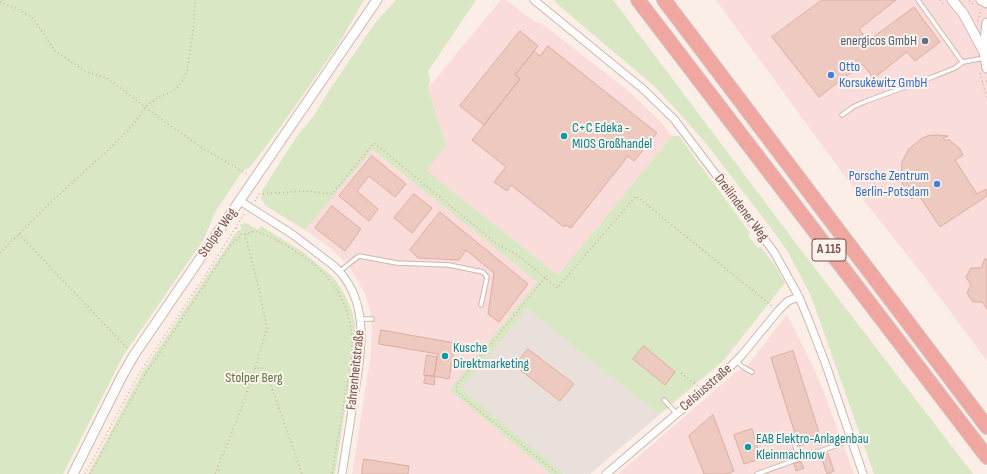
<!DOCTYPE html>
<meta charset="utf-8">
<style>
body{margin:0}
canvas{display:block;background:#fbeee6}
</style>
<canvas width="987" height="474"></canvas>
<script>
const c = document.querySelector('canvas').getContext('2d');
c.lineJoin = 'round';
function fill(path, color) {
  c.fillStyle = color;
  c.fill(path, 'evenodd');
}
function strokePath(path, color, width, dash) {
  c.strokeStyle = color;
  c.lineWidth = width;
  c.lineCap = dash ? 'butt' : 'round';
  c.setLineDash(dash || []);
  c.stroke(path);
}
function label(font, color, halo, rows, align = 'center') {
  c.font = font + ' "Sofia Sans Condensed",sans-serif';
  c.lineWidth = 4;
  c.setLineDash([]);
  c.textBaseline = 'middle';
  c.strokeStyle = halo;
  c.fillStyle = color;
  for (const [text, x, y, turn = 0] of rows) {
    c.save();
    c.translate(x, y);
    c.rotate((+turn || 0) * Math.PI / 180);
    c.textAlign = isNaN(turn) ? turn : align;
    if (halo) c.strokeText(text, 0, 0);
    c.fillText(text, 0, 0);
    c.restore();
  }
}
fill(new Path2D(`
 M501,0H506L535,22L541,23L625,88L659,120L672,136L558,275L426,171L446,145L428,88Z
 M716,0H987V361L923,275L846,178Z
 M371,150L438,202L537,282L449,390L550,474H352L371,353L372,325L370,310L365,294L350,268L332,249L305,230Z
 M787,314L818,377L854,474H618L736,372L745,369Z`), '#faddda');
fill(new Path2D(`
 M527,309L659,415L590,474H564L462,389Z`), '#e9e0dc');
fill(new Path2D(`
 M0,0H364L338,45L279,129L251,166L242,172L214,214L204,239L123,356L63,474H0Z
 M396,0H476L428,71L430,81L428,88L446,145L427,171L558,275L672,136H679L750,233L748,236L758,248L761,247L776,267L785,283L723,361L659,415L527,309L462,389L564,474H550L449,390L537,282L438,202L372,150L305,230L266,206L261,199L262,191L295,139L315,114L330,89L375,23Z
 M554,0H613L804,254L973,474H874L811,296L788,252L765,220L704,141L679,113L655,87L627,63L558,5Z
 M244,223L248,224L258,230L261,226L303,252L334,278L345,295L353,314L355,325L354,352L335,474H88L142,373L235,234L242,229L240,225Z`), '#d9e7c5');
const building = new Path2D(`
 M822,0H896L859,29L868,41L914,7L940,42L915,61L907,52L874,78L862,64L819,97L772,37Z
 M520,31L538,46L515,75L520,79L484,125L460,106Z
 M548,46L657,133L634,161L628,156L571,228L566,225L564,227L511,185L507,191L494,182L506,167L472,140L520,79L515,75L534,51L540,56Z
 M937,135L948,136L943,138L946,141L948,139L960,149L963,155L955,160L977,194L986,189L987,191V196L940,227L918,194L912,199L904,188L901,180L902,162L909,149L921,139L927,136Z
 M372,156L406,184L395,197L369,176L357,191L378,209L369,221L339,196Z
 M414,194L432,208L412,233L394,218Z
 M332,206L361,229L345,251L315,228Z
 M440,212L528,284L499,322L488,314L494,273L466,250L459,260L418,258L410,250Z
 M985,259H987V309L982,302H973L967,293L971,285L966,277L971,268H981Z
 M381,330L455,343L449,379L434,376L438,354L379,344Z
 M644,346L675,372L665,385L633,359Z
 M528,349L574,384L560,401L515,366Z
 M793,351L821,439L799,446L771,358Z
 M427,355L437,357L434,376L424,375Z
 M426,375L435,377L434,385L424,383Z
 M713,415L734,471L727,474H704L689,436Z
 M752,429L761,459L744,464L734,435Z
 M828,454L834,471L827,474L821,456Z
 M364,459L409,466L408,474H362Z
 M801,462L804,468L796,471L794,464Z`);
fill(building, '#eec9bf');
strokePath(building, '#dfaca1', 1);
const service = new Path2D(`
 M918,0L960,59L963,62
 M842,115L853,107L864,102L935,76L955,68L963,62L984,58
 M340,271L359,256L397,263L449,265L483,272L487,277L481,305
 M361,319H372
 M736,361L743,367L752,372
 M664,400L677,414
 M795,446L800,459
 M757,474L851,440`);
const minor = new Path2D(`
 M534,0L643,89L674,119L774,252L799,297L809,321L826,365L863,474
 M240,201L292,234L334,266C372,301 361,353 354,398C350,424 346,449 342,474
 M606,474L720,377L741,356L778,311L788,301L799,297`);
const tertiary = new Path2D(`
 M952,0L963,13L984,52
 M981,0L987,3
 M987,23L984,52L987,68
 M73,474L122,376L134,355L377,0`);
const motorway = new Path2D(`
 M638,0L987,457
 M664,0L987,427`);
strokePath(service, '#ceb7b0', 5.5);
strokePath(minor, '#ceb7b0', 9);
strokePath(tertiary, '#ceb7b0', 11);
strokePath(motorway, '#d5cbc9', 16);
strokePath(new Path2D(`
 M940,0L944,5
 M969,1L973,4
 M0,2L18,9L33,18L54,50L85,71L107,78L165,122L204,149L247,174
 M978,21L981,9
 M980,73L987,98
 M982,82L987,81
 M255,201L259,194L309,191L332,194L374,143L497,244L518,255L557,288L636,196L772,306
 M236,228L240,234L243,235L254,231C268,235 280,242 292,249C329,271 352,301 352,345C352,362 348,379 345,396C341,422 336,448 332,474
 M19,234L128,349
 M245,234L259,289L267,328L255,368
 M0,253L48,205L109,149L134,124L146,106L159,97L173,91L180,85L187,72L194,24L195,0
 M545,278L457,385L456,390L466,400L558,474
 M681,373L698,386
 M218,466L220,474
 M85,474L140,372L203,279L245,213
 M90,474L143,378L230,246L242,235
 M215,474L242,407L255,368H262L267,374L302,474`), '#d3aca2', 1.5, [1, 3]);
strokePath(service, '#fff', 3.5);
strokePath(minor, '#fff', 7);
strokePath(tertiary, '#fff', 9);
strokePath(motorway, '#f0a6a1', 14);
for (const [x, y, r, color] of [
 [925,41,4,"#5c6f8a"],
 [831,75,4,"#3f7fe0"],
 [564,136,4,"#0f9aa8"],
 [937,184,4,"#3f7fe0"],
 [445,356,4,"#0f9aa8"],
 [748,447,4,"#0f9aa8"]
]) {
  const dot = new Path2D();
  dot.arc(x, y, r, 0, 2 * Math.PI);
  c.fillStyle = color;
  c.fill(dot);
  strokePath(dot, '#fef3ec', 1.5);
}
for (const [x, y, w] of [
 [829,250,34]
]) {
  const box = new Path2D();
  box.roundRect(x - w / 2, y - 11, w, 22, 3);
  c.fillStyle = '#fef3ec';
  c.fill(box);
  strokePath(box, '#72524c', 1);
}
label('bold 13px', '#72524c', null, [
 ["A 115",829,250]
]);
label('14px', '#4e5e75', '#fef3ec', [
 ["energicos GmbH",917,41]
], 'right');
label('14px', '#366cbe', '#fef3ec', [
 ["Otto",839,67],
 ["Korsukéwitz GmbH",839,83],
 ["Porsche Zentrum",929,176,"right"],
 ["Berlin-Potsdam",929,192,"right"]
], 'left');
label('14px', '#0d838f', '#fef3ec', [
 ["C+C Edeka -",572,128],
 ["MIOS Großhandel",572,144],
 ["Kusche",453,348],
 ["Direktmarketing",453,364],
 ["EAB Elektro-Anlagenbau",756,439],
 ["Kleinmachnow",756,455]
], 'left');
label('14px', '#72524c', '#fef3ec', [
 ["Dreilindener Weg",741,208,53],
 ["Stolper Weg",218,233,-55],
 ["Fahrenheitstraße",356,370,-84],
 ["Celsiusstraße",706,388,-41]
]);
label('14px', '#5e7745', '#fef3ec', [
 ["Stolper Berg",254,378]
]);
</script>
